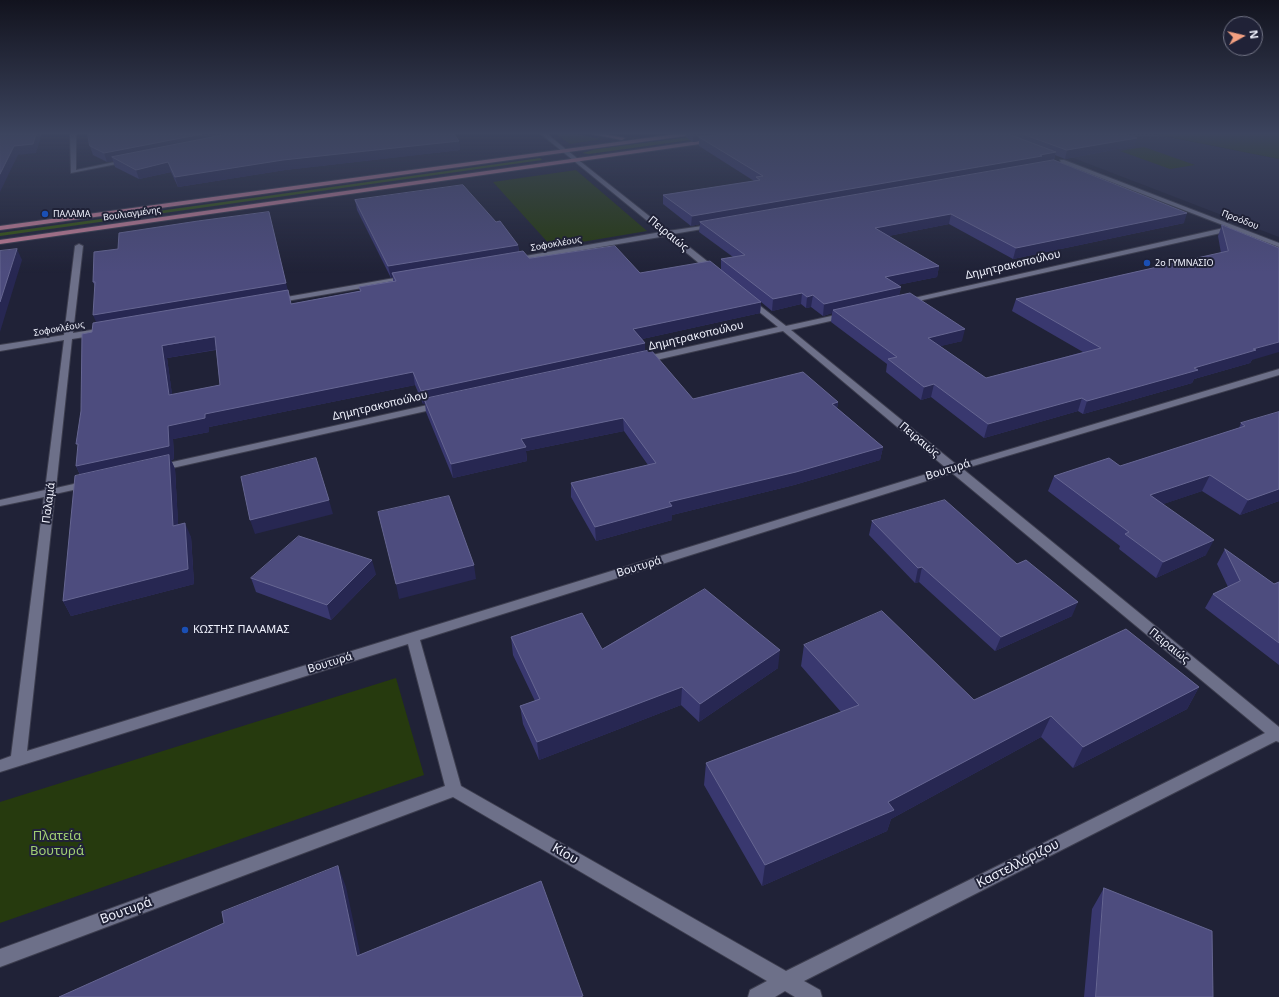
<!DOCTYPE html>
<meta charset="utf-8">
<style>
body{margin:0}
#map{position:relative;width:1279px;height:997px;overflow:hidden;background:#202237;font-family:"Noto Sans",sans-serif}
canvas{display:block}
.north{position:absolute;left:1223px;top:16px;width:40px;height:40px;box-sizing:border-box;background:#202237;border:1px solid #747687;border-radius:50%;rotate:82deg;font-size:11px;font-weight:700;line-height:16px;text-align:center;color:#f1f3fe}
.north::after{content:'';display:block;margin:auto;width:14px;height:18px;background:#f2a081;clip-path:polygon(50% 0,100% 100%,50% 72%,0 100%)}
</style>
<div id="map">
<canvas width="1279" height="997"></canvas>
<div class="north">N</div>
</div>
<script>
const c = document.querySelector('canvas').getContext('2d');
c.lineJoin = 'round';
function fill(path, color) {
  c.fillStyle = color;
  c.fill(path, 'evenodd');
}
function strokePath(path, color, width, dash) {
  c.strokeStyle = color;
  c.lineWidth = width;
  c.lineCap = dash ? 'butt' : 'round';
  c.setLineDash(dash || []);
  c.stroke(path);
}
function label(font, color, halo, rows, align = 'center') {
  c.font = font + ' "Noto Sans",sans-serif';
  c.lineWidth = 4;
  c.setLineDash([]);
  c.textBaseline = 'middle';
  c.strokeStyle = halo;
  c.fillStyle = color;
  for (const [text, x, y, turn = 0] of rows) {
    c.save();
    c.translate(x, y);
    c.rotate((+turn || 0) * Math.PI / 180);
    c.textAlign = isNaN(turn) ? turn : align;
    if (halo) c.strokeText(text, 0, 0);
    c.fillText(text, 0, 0);
    c.restore();
  }
}
fill(new Path2D(`
 M1011,134H1154L1279,159V237Z`), '#272944');
fill(new Path2D(`
 M556,134H576L602,139L570,144Z
 M1154,134H1279V159Z
 M1144,147L1195,165L1170,169L1120,151Z
 M576,170L647,231L552,247L493,182Z
 M396,678L424,775L0,923V802Z`), '#263a0e');
fill(new Path2D(`
 M712,134H735L589,154L582,153L596,149Z
 M540,158L542,160L0,236V233Z`), '#365410');
const minor = new Path2D(`
 M70,134H76V170L129,159L132,161L71,173Z
 M576,158L668,231L716,224L717,225L714,227L673,234L717,269V273H711L666,236L511,262L510,260L514,258L661,232L574,161L573,160Z
 M1060,160H1064L1279,243V247L1234,230L905,304H902L901,302L905,300L1228,227L1067,165L1048,169L1045,167L1061,163Z
 M79,244L83,246L73,333L97,329L101,332L97,335L72,339L56,488L87,481L92,484L91,486L55,494L27,751L946,468L783,331L643,363L639,360L643,357L778,327L747,302L746,300L750,298L786,326L845,313H848V317L791,330L957,465L1279,369V375L963,469L1279,727V742L1276,741L804,981L820,990L822,997H795L785,991L775,997H748L750,990L767,981L453,797L0,967V949L445,786L408,644L0,772V760L11,756L44,497L0,506V500L45,490L64,340L0,351V345L64,335L75,246ZM952,473L1265,733L786,971L461,786L420,640Z
 M406,276L410,278L409,280L275,303L271,301L275,299Z
 M441,402L444,403L446,405L444,407L159,471L154,468L159,465Z`);
const tertiary = new Path2D(`
 M541,134H547L578,159V161H574Z`);
const primary = new Path2D(`
 M592,134H603L625,138L622,140Z
 M676,134H688L685,136L0,230V226Z
 M712,139L714,140V142L0,244V240Z`);
strokePath(minor, '#3d3e4f', 2);
strokePath(tertiary, '#3d3e4f', 2);
strokePath(primary, '#3d3e4f', 2);
fill(minor, '#6d7089');
fill(tertiary, '#6d7089');
fill(primary, '#c27d95');
fill(new Path2D(`
 M87,134H454L459,141L460,150L285,170L178,187L171,172L139,179L115,167L113,161L107,162L93,155L90,146L89,135Z
 M686,134H1124L1137,138L1134,146L1065,159L1055,155L1054,160L1184,223L1013,259L949,224L888,236L939,266L937,277L897,285L901,287L899,295L962,341L940,346L986,378L1083,352L1012,311L1016,299L1221,253L1218,236L1222,225L1279,248L1252,360L1250,363L1194,379L1192,383L1083,414L1078,411L984,438L931,397L921,400L886,372L887,364L831,322L832,313L823,316L811,307L806,308L801,304L772,311L761,302L760,313L642,339L645,343V351L693,399L838,402L837,408L883,447L880,460L794,485L672,515V520L596,541L571,497V483L648,465L624,431L526,451L527,461L453,478L426,412L425,404H423L415,385L209,427V432L173,439L174,459L171,460L175,469L178,524L191,537L194,584L71,616L63,601L80,475L76,466L92,332L96,322L95,286L93,282L291,304L360,291L359,287L393,281V277L391,278L357,210L355,200L496,222L518,245L519,252L529,258L640,273L721,270V259L733,257L699,232L700,224L691,226L663,204V195L754,181L699,146V141L693,142L686,137ZM216,350L220,385L172,395L167,358Z
 M1279,412V501L1240,515L1202,491L1163,504L1206,555L1156,578L1119,549L1120,546L1048,491L1054,476L1120,466L1239,428L1241,423Z
 M872,521L1072,616L995,651L919,582L915,583L869,535Z
 M1225,549L1274,584L1279,582V665L1205,608L1213,594L1228,587L1217,564Z
 M376,574L331,620L256,592L251,578Z
 M511,637L602,649L778,668L699,722L681,705L539,760L523,724L520,706L535,701L513,655Z
 M804,645L974,700L1199,687L1187,709L1073,768L1041,737L891,819L887,831L762,886L704,785L706,763L841,712L801,666Z
 M1104,888L1213,997H1084L1092,909Z`), '#39386f');
fill(new Path2D(`
 M36,134H42L36,153L18,155L0,192V174L14,146Z
 M202,134H248L112,157L113,161L107,162L104,153Z
 M693,134H750L699,137V141L693,142Z
 M1137,138L1134,146L1065,159L1067,150Z
 M459,141L460,150L285,170L178,187L175,177L283,160Z
 M1056,152L1053,161L700,222V224L691,226L692,216Z
 M168,162L171,172L139,179L136,170Z
 M269,212L294,316L98,327L93,315Z
 M1187,213L1184,223L1013,259L1016,248Z
 M951,214L949,224L873,239L875,228Z
 M518,245L519,256L392,273L393,277L391,278L388,266Z
 M17,249L22,260L0,332V302Z
 M939,266L937,277L883,288L885,277Z
 M901,287L898,299L833,310L832,313L823,316L824,304Z
 M802,293L801,304L772,311L773,299Z
 M813,295L811,307L806,308L807,297Z
 M761,302L760,313L633,341V329Z
 M965,329L962,341L925,350L928,338Z
 M215,337L219,349L167,358L174,408L169,395L162,346Z
 M1279,342V352L1252,360L1250,363L1194,379L1192,383L1083,414L1087,401L1253,349Z
 M645,343V355L424,399L425,404H423L421,391Z
 M413,372L415,385L209,427V432L173,439L174,459L171,460L175,469L179,540L83,480L76,466L168,426L205,414Z
 M934,384L931,397L921,400L924,387Z
 M1082,398L1078,411L984,438L988,424Z
 M838,402L836,415L832,404Z
 M623,418L624,431L526,451L527,461L453,478L451,464L521,439Z
 M883,447L880,460L794,485L672,515V520L596,541L595,527L669,502Z
 M1210,475L1202,491L1143,511L1150,495Z
 M1279,489V501L1240,515L1248,500Z
 M329,500L333,514L255,534L250,520Z
 M185,523L191,537L194,584L71,616L63,601Z
 M1214,540L1206,555L1156,578L1163,562Z
 M372,560L376,574L331,620L327,605Z
 M474,565L476,579L399,599L396,584Z
 M922,567L919,582L915,583L918,568Z
 M1078,602L1072,616L995,651L1001,637Z
 M780,650L778,668L699,722L700,704Z
 M682,687L681,705L539,760L537,742Z
 M1199,687L1187,709L1073,768L1083,747Z
 M1051,716L1041,737L891,819L887,831L762,886L765,865L888,802Z
 M338,866L346,887L365,976L357,956Z`), '#272752');
const building = new Path2D(`
 M0,134H36L33,144L14,146L0,174Z
 M88,134H202L104,153L90,146Z
 M228,134H454L459,141L283,160L175,177L168,162L136,170L112,157Z
 M726,134H1008L1056,152L1040,155L1042,156L692,216L663,195L760,180L756,177L763,176L699,137Z
 M1023,134H1124L1137,138L1067,150Z
 M1054,160L1187,213L1016,248L951,214L875,228L939,266L885,277L901,287L824,304L813,295L807,297L802,293L773,299L721,259L745,255L700,222Z
 M463,185L496,222L500,221L518,245L388,266L355,200Z
 M269,212L286,283L93,315L95,282H93L94,252L118,249L119,233L198,221Z
 M1222,225L1279,248V342L1253,349L1256,350L1194,368L1198,370L1087,401L1082,398L988,424L934,384L924,387L888,359L897,357L833,310L910,293L965,329L928,338L986,378L1101,348L1016,299L1228,251Z
 M615,246L640,273L710,261L761,302L633,329L645,343L421,391L413,372L205,414V418L168,426L169,446L76,466L78,444H76L81,411L82,334L92,332L93,323L288,290L291,304L361,291L359,287L396,281L392,273L523,251L529,258ZM215,337L220,385L169,395L162,346Z
 M17,249L0,302V251Z
 M651,350L693,399L803,372L838,402L832,404L883,447L796,472L669,502L672,506L595,527L571,483L656,463L623,418L521,439L526,447L451,464L424,399Z
 M1279,412V489L1248,500L1210,475L1150,495L1214,540L1163,562L1125,534L1129,532L1054,476L1109,458L1120,466L1245,426L1241,423Z
 M169,455L173,526L185,523L188,569L63,601L75,476Z
 M316,458L329,500L250,520L241,477Z
 M449,496L474,565L396,584L378,512Z
 M945,500L1017,564L1026,560L1078,602L1001,637L922,567L918,568L872,521Z
 M299,536L372,560L327,605L251,578Z
 M1225,549L1274,584L1279,582V643L1213,594L1240,581Z
 M705,589L780,650L700,704L682,687L537,742L520,706L540,699L511,637L582,613L602,649Z
 M882,611L974,700L1126,629L1199,687L1083,747L1051,716L888,802L894,810L765,865L706,763L859,705L804,645Z
 M338,866L357,956L541,881L583,996L580,997H59L224,923L222,912Z
 M1104,888L1212,931L1213,997H1096Z`);
fill(building, '#4d4c7e');
strokePath(building, '#666692', 1);
const sky = c.createLinearGradient(0, 0, 0, 273);
sky.addColorStop(0, '#12131e');
sky.addColorStop(0.49, '#3c445e');
sky.addColorStop(1, '#3c445e00');
c.fillStyle = sky;
c.fillRect(0, 0, 1279, 273);
for (const [x, y, r, color] of [
 [45,214,4,"#1a4fb4"],
 [1147,263,4,"#1a4fb4"],
 [185,630,4,"#1a4fb4"]
]) {
  const dot = new Path2D();
  dot.arc(x, y, r, 0, 2 * Math.PI);
  c.fillStyle = color;
  c.fill(dot);
  strokePath(dot, '#202237', 1.5);
}
label('9px', '#f1f3fe', '#202237', [
 ["ΠΑΛΑΜΑ",53,214],
 ["2ο ΓΥΜΝΑΣΙΟ",1155,263]
], 'left');
label('9px', '#f1f3fe', '#202237', [
 ["Βουλιαγμένης",132,214,-8],
 ["Προόδου",1240,220,21],
 ["Σοφοκλέους",556,244,-10],
 ["Σοφοκλέους",59,329,-10]
]);
label('11px', '#f1f3fe', '#202237', [
 ["Πειραιώς",668,234,39],
 ["Δημητρακοπούλου",1013,265,-13],
 ["Δημητρακοπούλου",696,336,-13],
 ["Δημητρακοπούλου",380,406,-13],
 ["Πειραιώς",919,440,40],
 ["Βουτυρά",948,470,-17],
 ["Παλαμά",49,503,-83],
 ["Βουτυρά",639,567,-17],
 ["Πειραιώς",1169,646,39],
 ["Βουτυρά",330,663,-17]
]);
label('11px', '#f1f3fe', '#202237', [
 ["ΚΩΣΤΗΣ ΠΑΛΑΜΑΣ",193,630]
], 'left');
label('13px', '#a1cf74', '#202237', [
 ["Πλατεία",57,836],
 ["Βουτυρά",57,851]
]);
label('13px', '#f1f3fe', '#202237', [
 ["Κίου",565,854,30],
 ["Καστελλόριζου",1018,864,-27],
 ["Βουτυρά",126,911,-20]
]);
</script>
